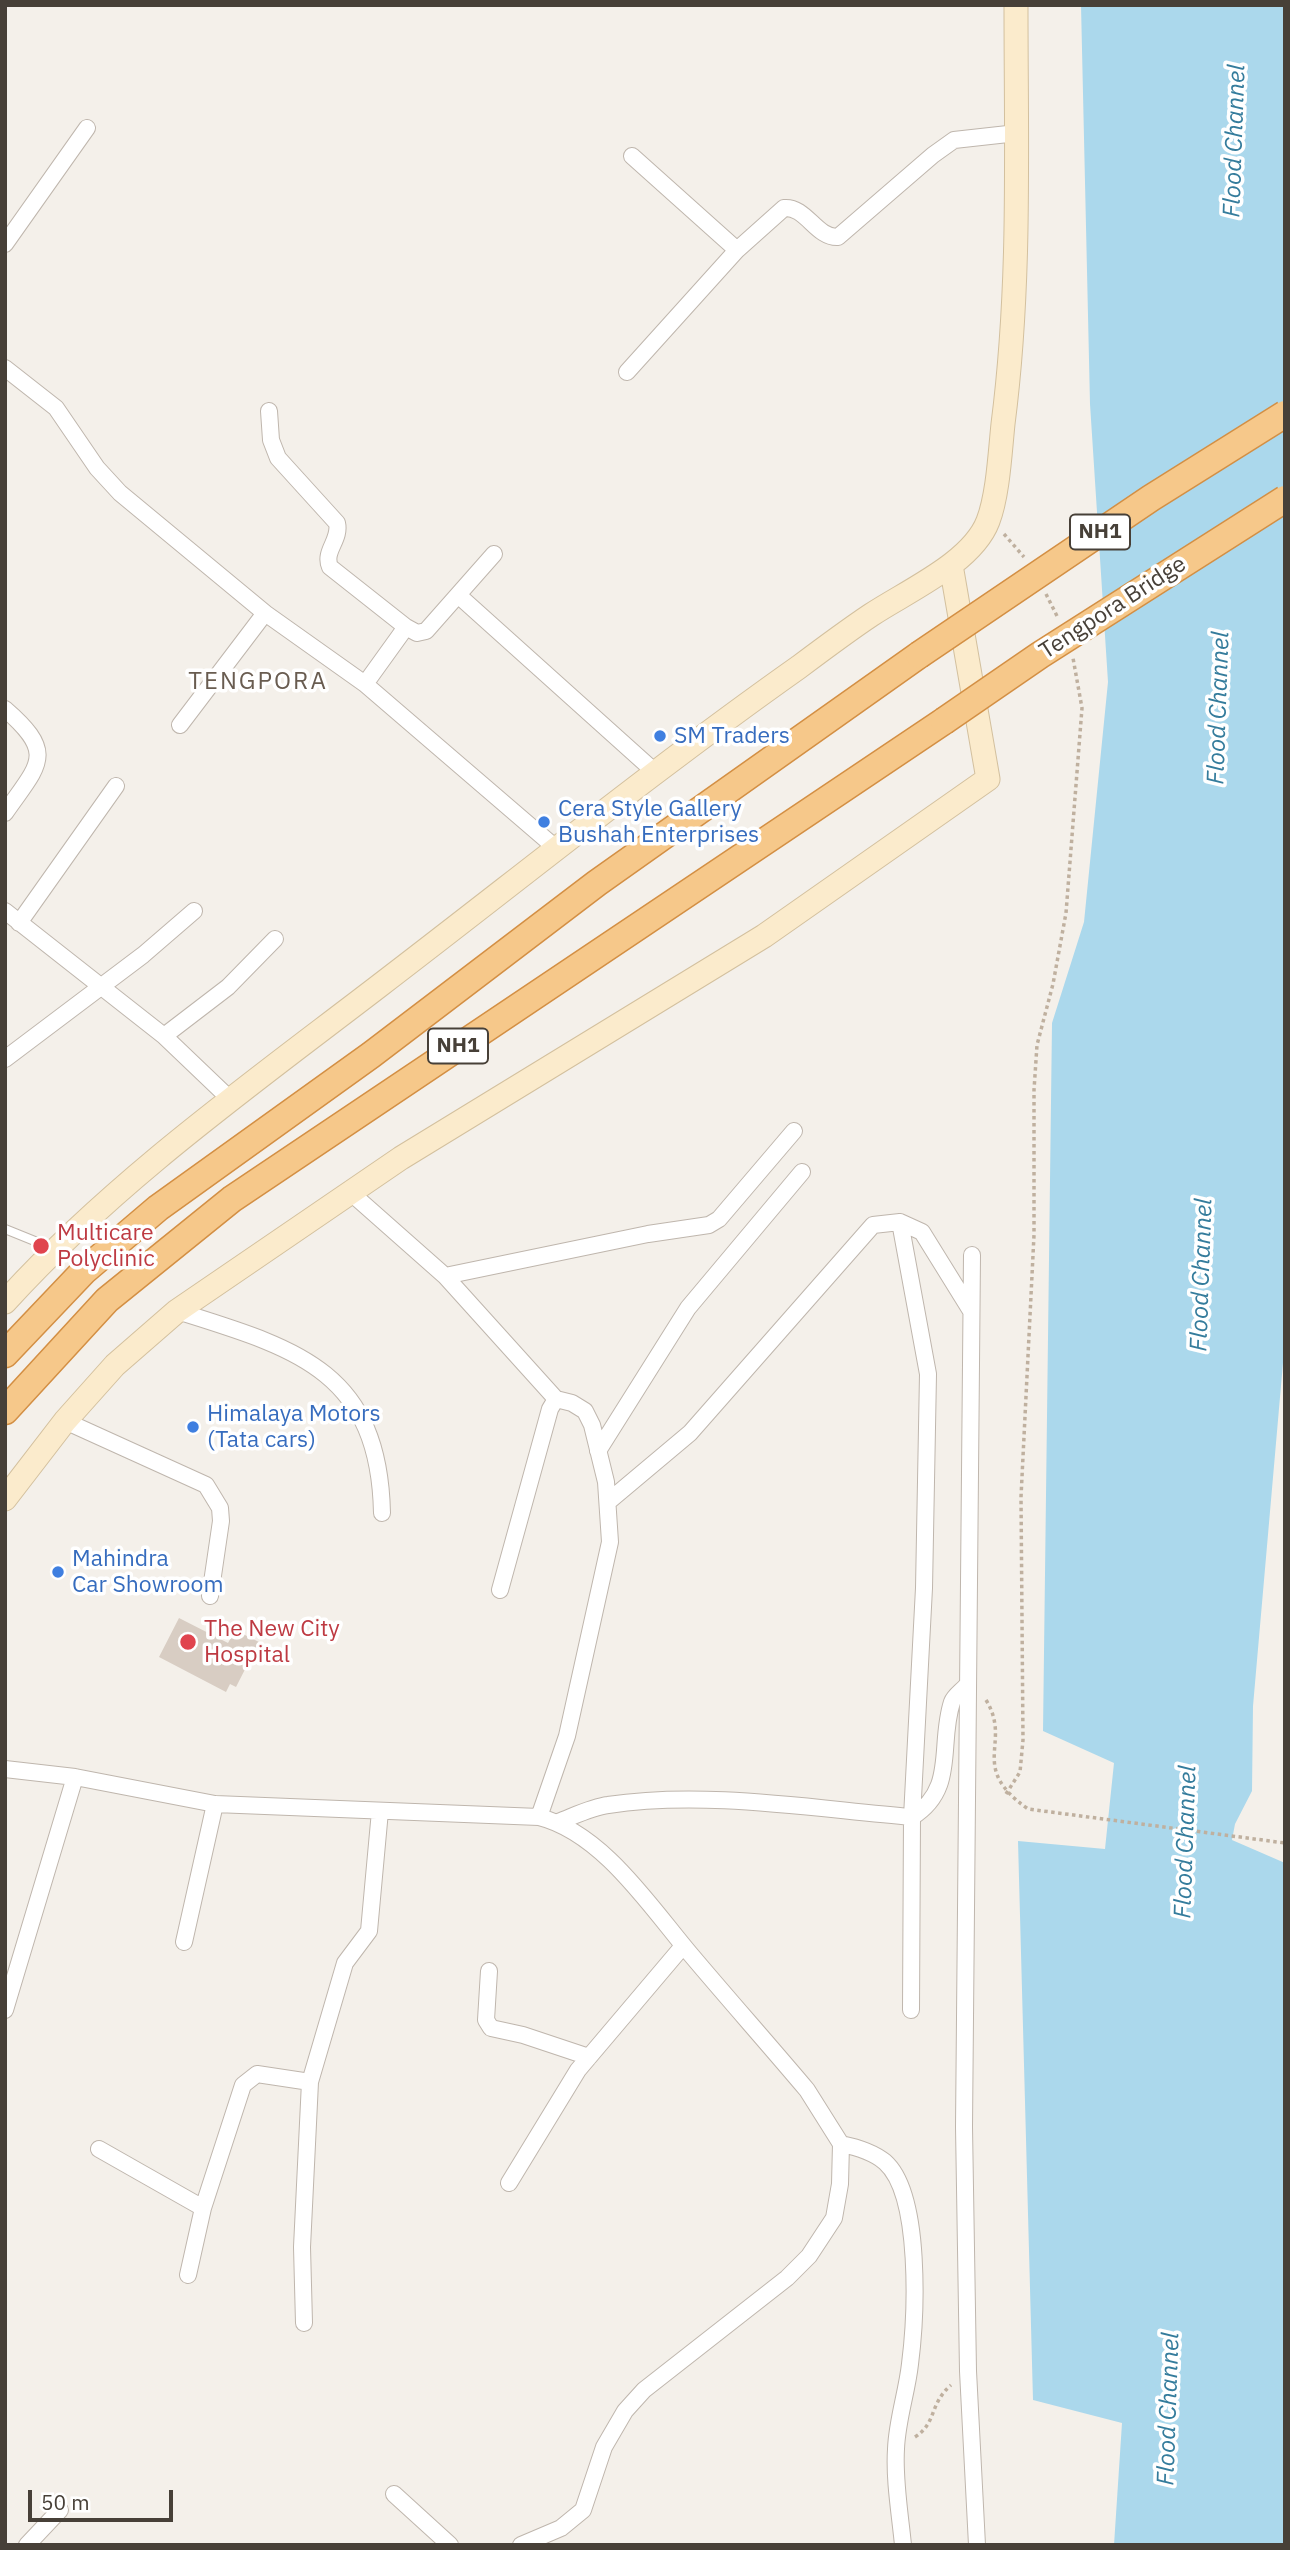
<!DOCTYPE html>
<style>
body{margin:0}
#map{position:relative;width:1290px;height:2550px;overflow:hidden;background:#f4f0ea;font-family:"IBM Plex Sans",sans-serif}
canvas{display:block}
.frame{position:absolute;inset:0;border:7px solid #474038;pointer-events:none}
.scale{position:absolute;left:28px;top:2490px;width:145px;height:32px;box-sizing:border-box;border:4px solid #474038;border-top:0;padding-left:9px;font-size:21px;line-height:24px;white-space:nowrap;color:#474038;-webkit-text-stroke:5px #fff;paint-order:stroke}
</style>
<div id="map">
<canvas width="1290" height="2550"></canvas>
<div class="frame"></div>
<div class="scale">50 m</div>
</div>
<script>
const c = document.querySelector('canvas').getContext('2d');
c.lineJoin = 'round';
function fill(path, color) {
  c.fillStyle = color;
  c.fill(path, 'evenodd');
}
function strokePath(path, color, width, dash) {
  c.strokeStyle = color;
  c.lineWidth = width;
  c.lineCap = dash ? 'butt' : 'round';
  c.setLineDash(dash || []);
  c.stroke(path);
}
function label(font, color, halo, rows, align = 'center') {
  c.font = font + ' "IBM Plex Sans",sans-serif';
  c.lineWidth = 7;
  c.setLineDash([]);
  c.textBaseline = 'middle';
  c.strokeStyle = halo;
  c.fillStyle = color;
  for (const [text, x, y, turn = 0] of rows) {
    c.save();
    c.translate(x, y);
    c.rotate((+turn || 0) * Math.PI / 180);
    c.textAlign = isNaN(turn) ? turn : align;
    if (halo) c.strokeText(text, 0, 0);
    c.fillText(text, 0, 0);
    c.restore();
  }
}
fill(new Path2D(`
 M1081,5H1285V1340L1253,1706L1252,1791L1235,1824L1232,1840L1285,1863V2545H1114L1122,2423L1033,2400L1018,1841L1105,1849L1114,1763L1043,1731L1052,1023L1084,922L1108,682L1090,404Z`), '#abd8ec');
fill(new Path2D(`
 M179,1618L228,1643L235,1630L259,1642L236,1687L230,1684L226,1692L159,1657Z`), '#d8cdc3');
const service = new Path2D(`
 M5,1229L52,1248`);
const minor = new Path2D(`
 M632,156L737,250
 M5,244L87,128
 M5,368L56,408L97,468L120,493L265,613L365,684L557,849
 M627,372L737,250L784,208C806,206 816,238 838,237L933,155L954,140L1017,133
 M269,411L271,440L278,458L337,523C341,540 323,551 330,567L406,627
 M458,595L655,772
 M365,684L406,627L417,633L426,631L494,554
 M5,709C57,754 39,764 5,813
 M180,725L265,613
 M5,911L164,1036L231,1100
 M19,923L116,786
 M164,1036L228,987L275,939
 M5,1059L143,955L194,911
 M350,1192L445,1276L556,1399
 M900,1222L928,1374L924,1588L912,1817L911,2010
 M972,1255L964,2127L968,2371L977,2545
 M445,1276L648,1234L709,1225L719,1219L794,1131
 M177,1311C295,1348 379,1370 382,1513
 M65,1421L206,1485L220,1508L221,1521L210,1596
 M598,1451L688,1308L802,1172
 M609,1501L690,1433L873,1225L900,1222L922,1232L971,1311
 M500,1590L550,1409L556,1399L572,1403L585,1411L592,1425L606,1482L610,1542L567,1736L539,1817
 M5,1769L75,1777L215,1804L539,1817C603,1833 651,1908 692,1956C730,2001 769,2045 807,2090L841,2144L840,2184L834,2218L809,2256L787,2278L644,2390L625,2411L604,2447L583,2510L561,2528L521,2545
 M558,1822C574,1816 592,1807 608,1805C705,1790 815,1809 912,1817C957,1789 938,1745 952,1702C954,1696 962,1691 966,1686
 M184,1942L215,1804
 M489,1971L486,2020L491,2028L523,2035L589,2057
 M5,2010L75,1777
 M841,2144C856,2147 873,2152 885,2162C922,2195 916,2317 910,2364C907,2392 897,2420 896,2449C894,2480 900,2514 903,2545
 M99,2149L203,2208
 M509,2183L578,2070L683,1946
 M188,2275L203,2208L243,2085L257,2074L310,2082
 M304,2323L302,2247L310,2082L345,1963L369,1931L380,1811
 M394,2494L450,2545
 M27,2545L60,2510`);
const secondary = new Path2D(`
 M5,1302C115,1181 250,1085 379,986C519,879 656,768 799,667C823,649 847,631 871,615C907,591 972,563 988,521C998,495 1000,453 1003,424C1021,285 1016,146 1016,5
 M5,1499L65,1421L115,1365L177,1311L401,1158L764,936L988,779L951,565`);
const trunk = new Path2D(`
 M5,1354L84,1271L158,1208L371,1055L597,883L919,655
 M5,1411L107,1300L232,1199L944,721`);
strokePath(service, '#bfb6ad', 10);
strokePath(minor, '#bfb6ad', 18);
strokePath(secondary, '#d3c09e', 25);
strokePath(trunk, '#d38f44', 29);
strokePath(new Path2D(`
 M1004,534L1024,557
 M1046,594L1058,618
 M986,1700C1013,1744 967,1766 1028,1809L1285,1843
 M1006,1794L1020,1772L1023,1740L1021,1497L1034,1235V1090L1037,1045L1053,984L1066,913L1082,708L1073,658
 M915,2437C937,2423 929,2404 951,2385`), '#bfb09f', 3.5, [3.5, 3.5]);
strokePath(service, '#fff', 8);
strokePath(minor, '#fff', 16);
strokePath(secondary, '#fbebcc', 23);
strokePath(trunk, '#f6c88a', 26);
const trunkBridge = new Path2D(`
 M919,655L1151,498L1285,414
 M944,721L1040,655L1285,499`);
strokePath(trunkBridge, '#d38f44', 29, []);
strokePath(trunkBridge, '#f6c88a', 26);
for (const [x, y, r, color] of [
 [660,736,7,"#3f7fe0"],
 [544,822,7,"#3f7fe0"],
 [41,1246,9,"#e0444e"],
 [193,1427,7,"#3f7fe0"],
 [58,1572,7,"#3f7fe0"],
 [188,1642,9,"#e0444e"]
]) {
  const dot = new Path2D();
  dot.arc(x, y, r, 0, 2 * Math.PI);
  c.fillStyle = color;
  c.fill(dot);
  strokePath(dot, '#fff', 2.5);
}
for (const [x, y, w] of [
 [1100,532,60],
 [458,1046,60]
]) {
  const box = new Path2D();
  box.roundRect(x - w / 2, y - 17.5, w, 35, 5);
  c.fillStyle = '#fff';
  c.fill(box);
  strokePath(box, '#474038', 2);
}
label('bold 21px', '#474038', null, [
 ["NH1",1100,532],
 ["NH1",458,1046]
]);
label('23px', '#474038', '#fff', [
 ["Tengpora Bridge",1113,608,-33]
]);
label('23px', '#366cbe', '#fff', [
 ["SM Traders",674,736],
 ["Cera Style Gallery",558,809],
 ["Bushah Enterprises",558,835],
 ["Himalaya Motors",207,1414],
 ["(Tata cars)",207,1440],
 ["Mahindra",72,1559],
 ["Car Showroom",72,1585]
], 'left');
label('23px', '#be3a42', '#fff', [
 ["Multicare",57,1233],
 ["Polyclinic",57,1259],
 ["The New City",204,1629],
 ["Hospital",204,1655]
], 'left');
label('italic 24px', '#347c9c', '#fff', [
 ["Flood Channel",1235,141,-88],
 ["Flood Channel",1219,708,-88],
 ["Flood Channel",1202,1275,-88],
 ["Flood Channel",1186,1842,-88],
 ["Flood Channel",1169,2409,-88]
]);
c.letterSpacing = '2px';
label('24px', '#695c50', '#fff', [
 ["TENGPORA",258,682]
]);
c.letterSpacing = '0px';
</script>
